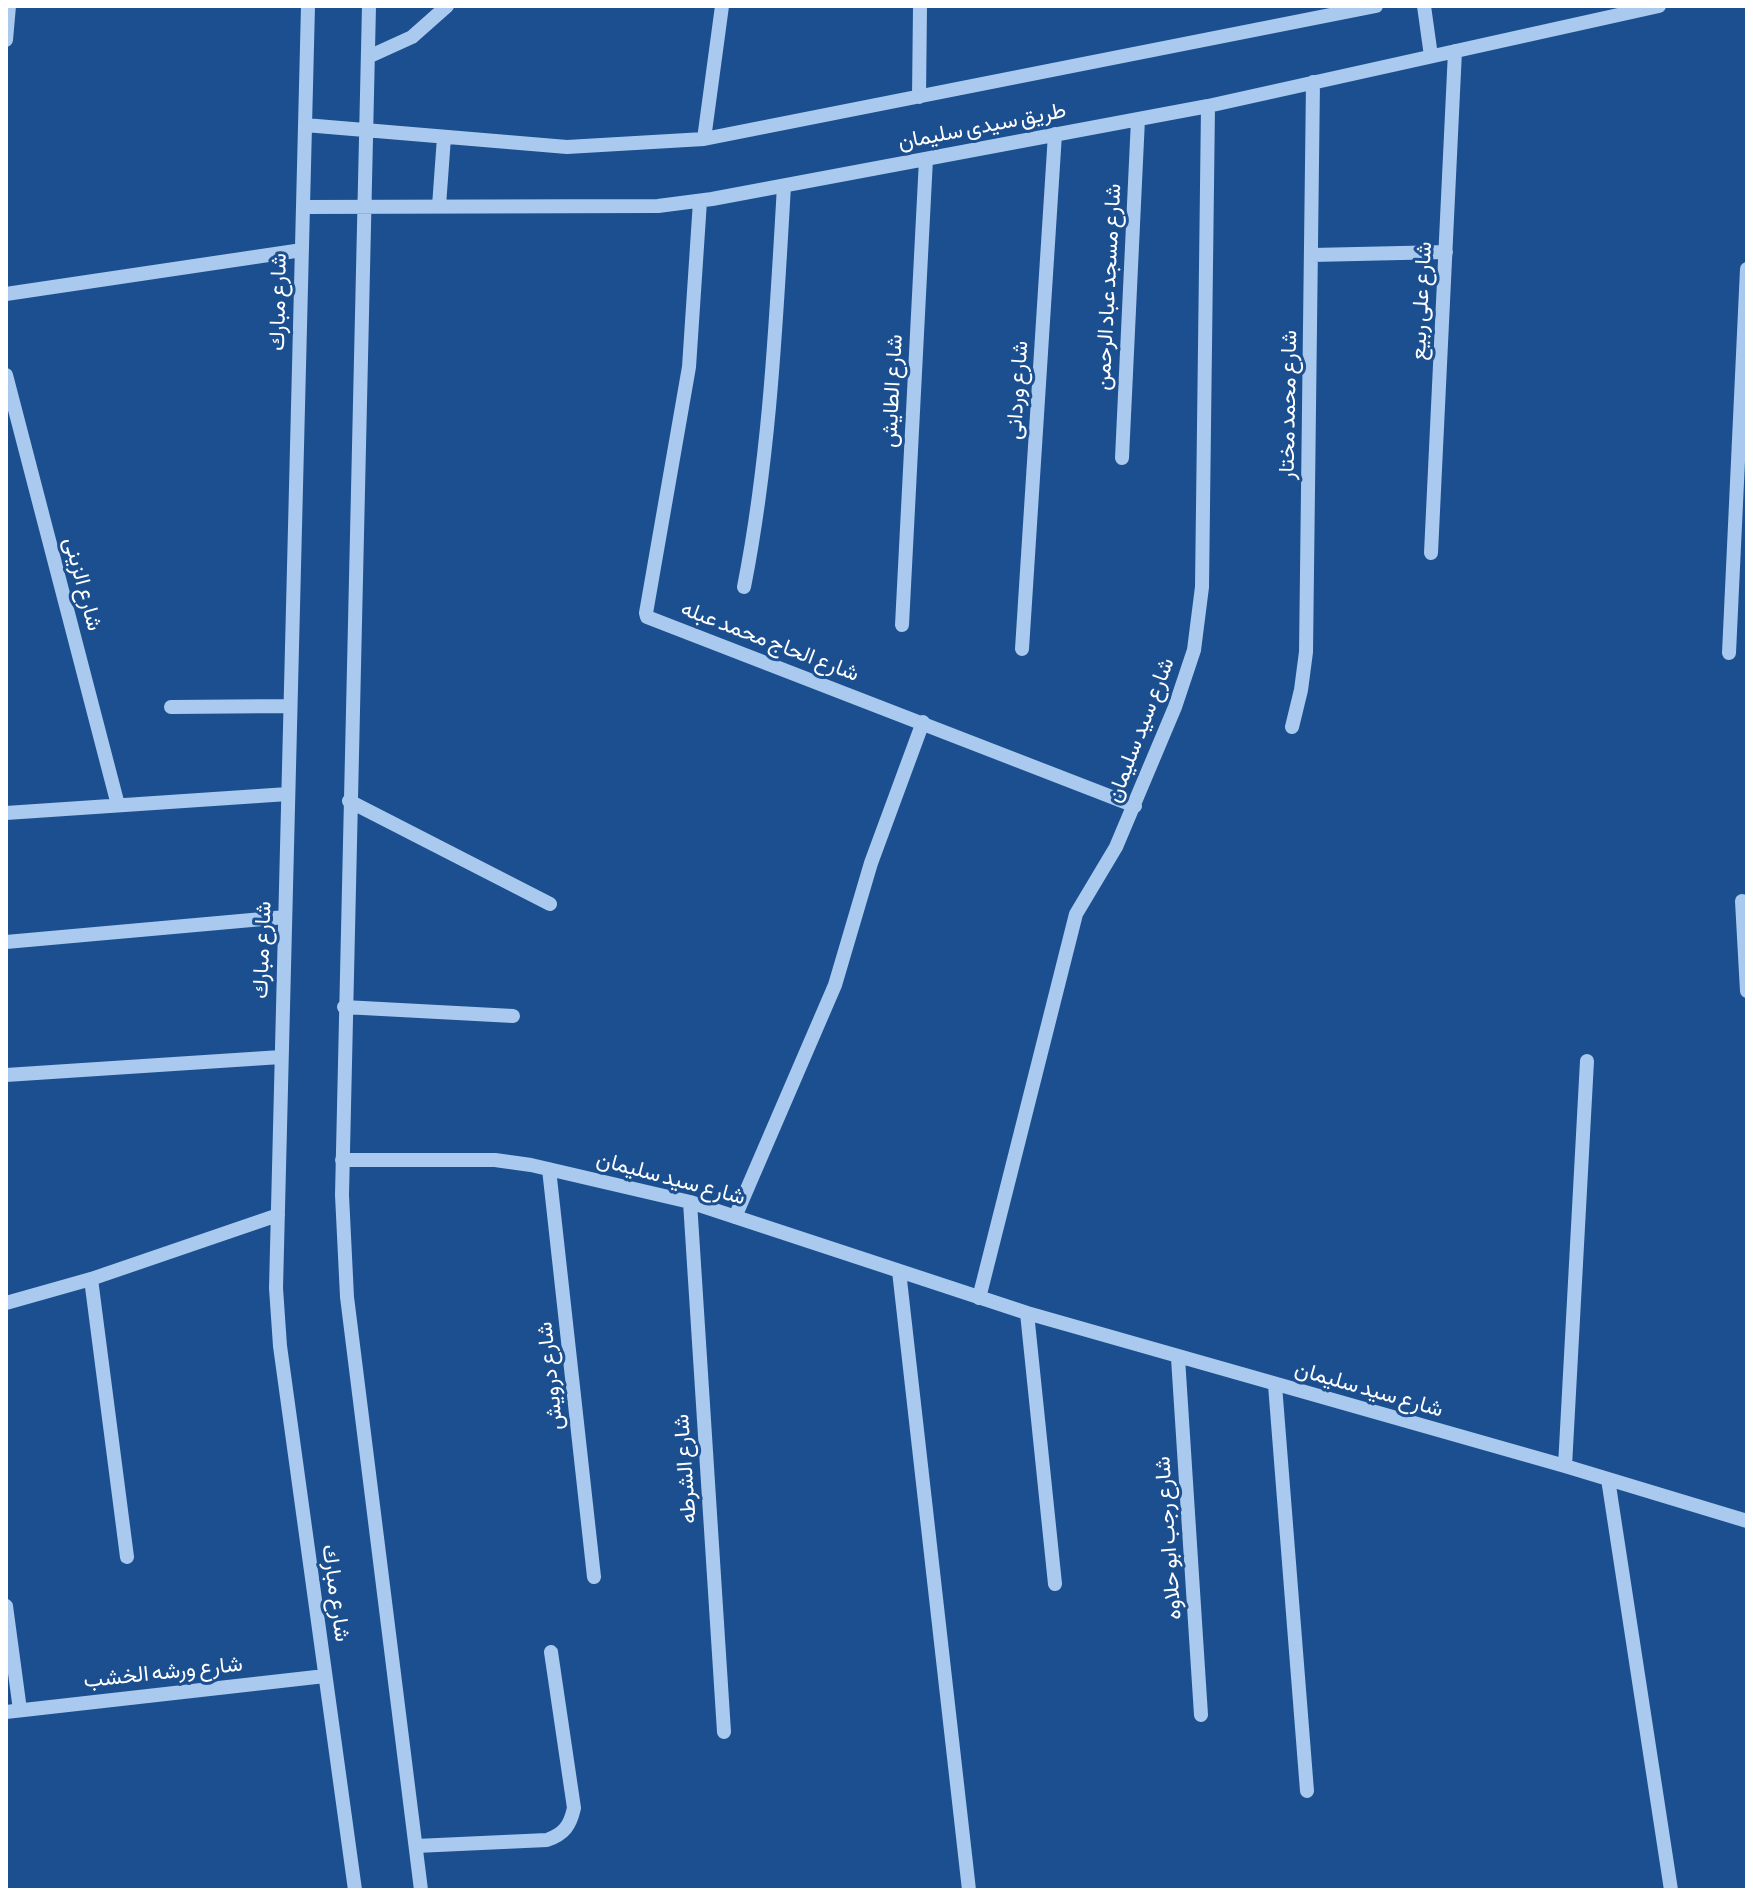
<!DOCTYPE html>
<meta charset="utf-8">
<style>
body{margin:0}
#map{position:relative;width:1753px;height:1896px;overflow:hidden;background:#1b4f8f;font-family:"Asap Condensed",sans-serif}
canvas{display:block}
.frame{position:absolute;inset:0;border:8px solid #fff;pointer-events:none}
</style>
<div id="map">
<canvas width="1753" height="1896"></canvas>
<div class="frame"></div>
</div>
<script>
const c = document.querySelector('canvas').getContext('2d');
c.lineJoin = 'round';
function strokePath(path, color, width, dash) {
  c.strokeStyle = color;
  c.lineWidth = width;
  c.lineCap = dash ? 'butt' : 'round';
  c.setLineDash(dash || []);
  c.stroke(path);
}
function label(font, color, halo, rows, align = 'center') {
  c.font = font + ' "Asap Condensed",Vazirmatn,sans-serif';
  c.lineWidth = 6;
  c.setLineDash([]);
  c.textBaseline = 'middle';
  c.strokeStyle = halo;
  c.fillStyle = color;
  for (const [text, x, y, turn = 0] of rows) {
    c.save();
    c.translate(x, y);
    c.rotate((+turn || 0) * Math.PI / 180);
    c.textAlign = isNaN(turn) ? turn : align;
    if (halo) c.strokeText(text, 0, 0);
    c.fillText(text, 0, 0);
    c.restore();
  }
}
strokePath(new Path2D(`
 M308,6L276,1288L280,1346L355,1890
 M369,6L342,1195L347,1297L421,1890
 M1424,6L1431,56
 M6,40L9,6
 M368,57L412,37L447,6
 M919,97L920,6
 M305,125L567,147L704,139L1376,6
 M704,139L722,6
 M700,201L689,367L646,613L647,617L1135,806
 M439,206L444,137
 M303,207L658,206L712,199L1208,106L1659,6
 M1312,255L1446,252
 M6,294L302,250
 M6,375L118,805
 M1122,458L1138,119
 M1431,553L1455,51
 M744,587C770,455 776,321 784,186
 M902,625L926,159
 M1022,649L1055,134
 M1729,653L1747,269
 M171,707L290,706
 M1292,727L1301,690L1306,652L1313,82
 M349,801L550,904
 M6,813L288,794
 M1742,901L1747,991
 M6,942L285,917
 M344,1007L513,1016
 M6,1075L281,1057
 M342,1160H495L531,1165L690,1202L1027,1313L1565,1466L1747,1521
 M549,1169L594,1577
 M690,1202L724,1732
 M735,1217L835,985L871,863L923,722
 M899,1271L969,1890
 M91,1279L127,1557
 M979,1298L1076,914L1116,847L1175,707L1194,650L1202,587L1208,106
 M6,1303L91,1279L278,1215
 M1027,1313L1055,1584
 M1178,1358L1201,1715
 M1275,1385L1307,1791
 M1565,1466L1587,1061
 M1608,1479L1671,1890
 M6,1606L20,1710
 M6,1712L325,1676
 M416,1846L547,1840C564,1834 570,1826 574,1808L551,1652`), '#a9c9ee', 14);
label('22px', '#fff', '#1b4f8f', [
 ["طريق سيدى سليمان",982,126,-11],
 ["شارع مسجد عباد الرحمن",1108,287,-87],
 ["شارع على ربيع",1421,301,-87],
 ["شارع مبارك",278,302,-89],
 ["شارع وردانى",1017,390,-86],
 ["شارع الطايش",892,391,-87],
 ["شارع محمد مختار",1288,405,-89],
 ["شارع الزينى",83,584,75],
 ["شارع الحاج محمد عبله",770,641,21],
 ["شارع سيد سليمان",1140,730,-69],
 ["شارع مبارك",262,950,-88],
 ["شارع سيد سليمان",671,1178,15],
 ["شارع درويش",550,1376,-96],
 ["شارع سيد سليمان",1369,1389,16],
 ["شارع الشرطه",685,1469,-94],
 ["شارع رجب ابو حلاوه",1168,1538,-94],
 ["شارع مبارك",336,1593,82],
 ["شارع ورشه الخشب",163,1672,-6]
]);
</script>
